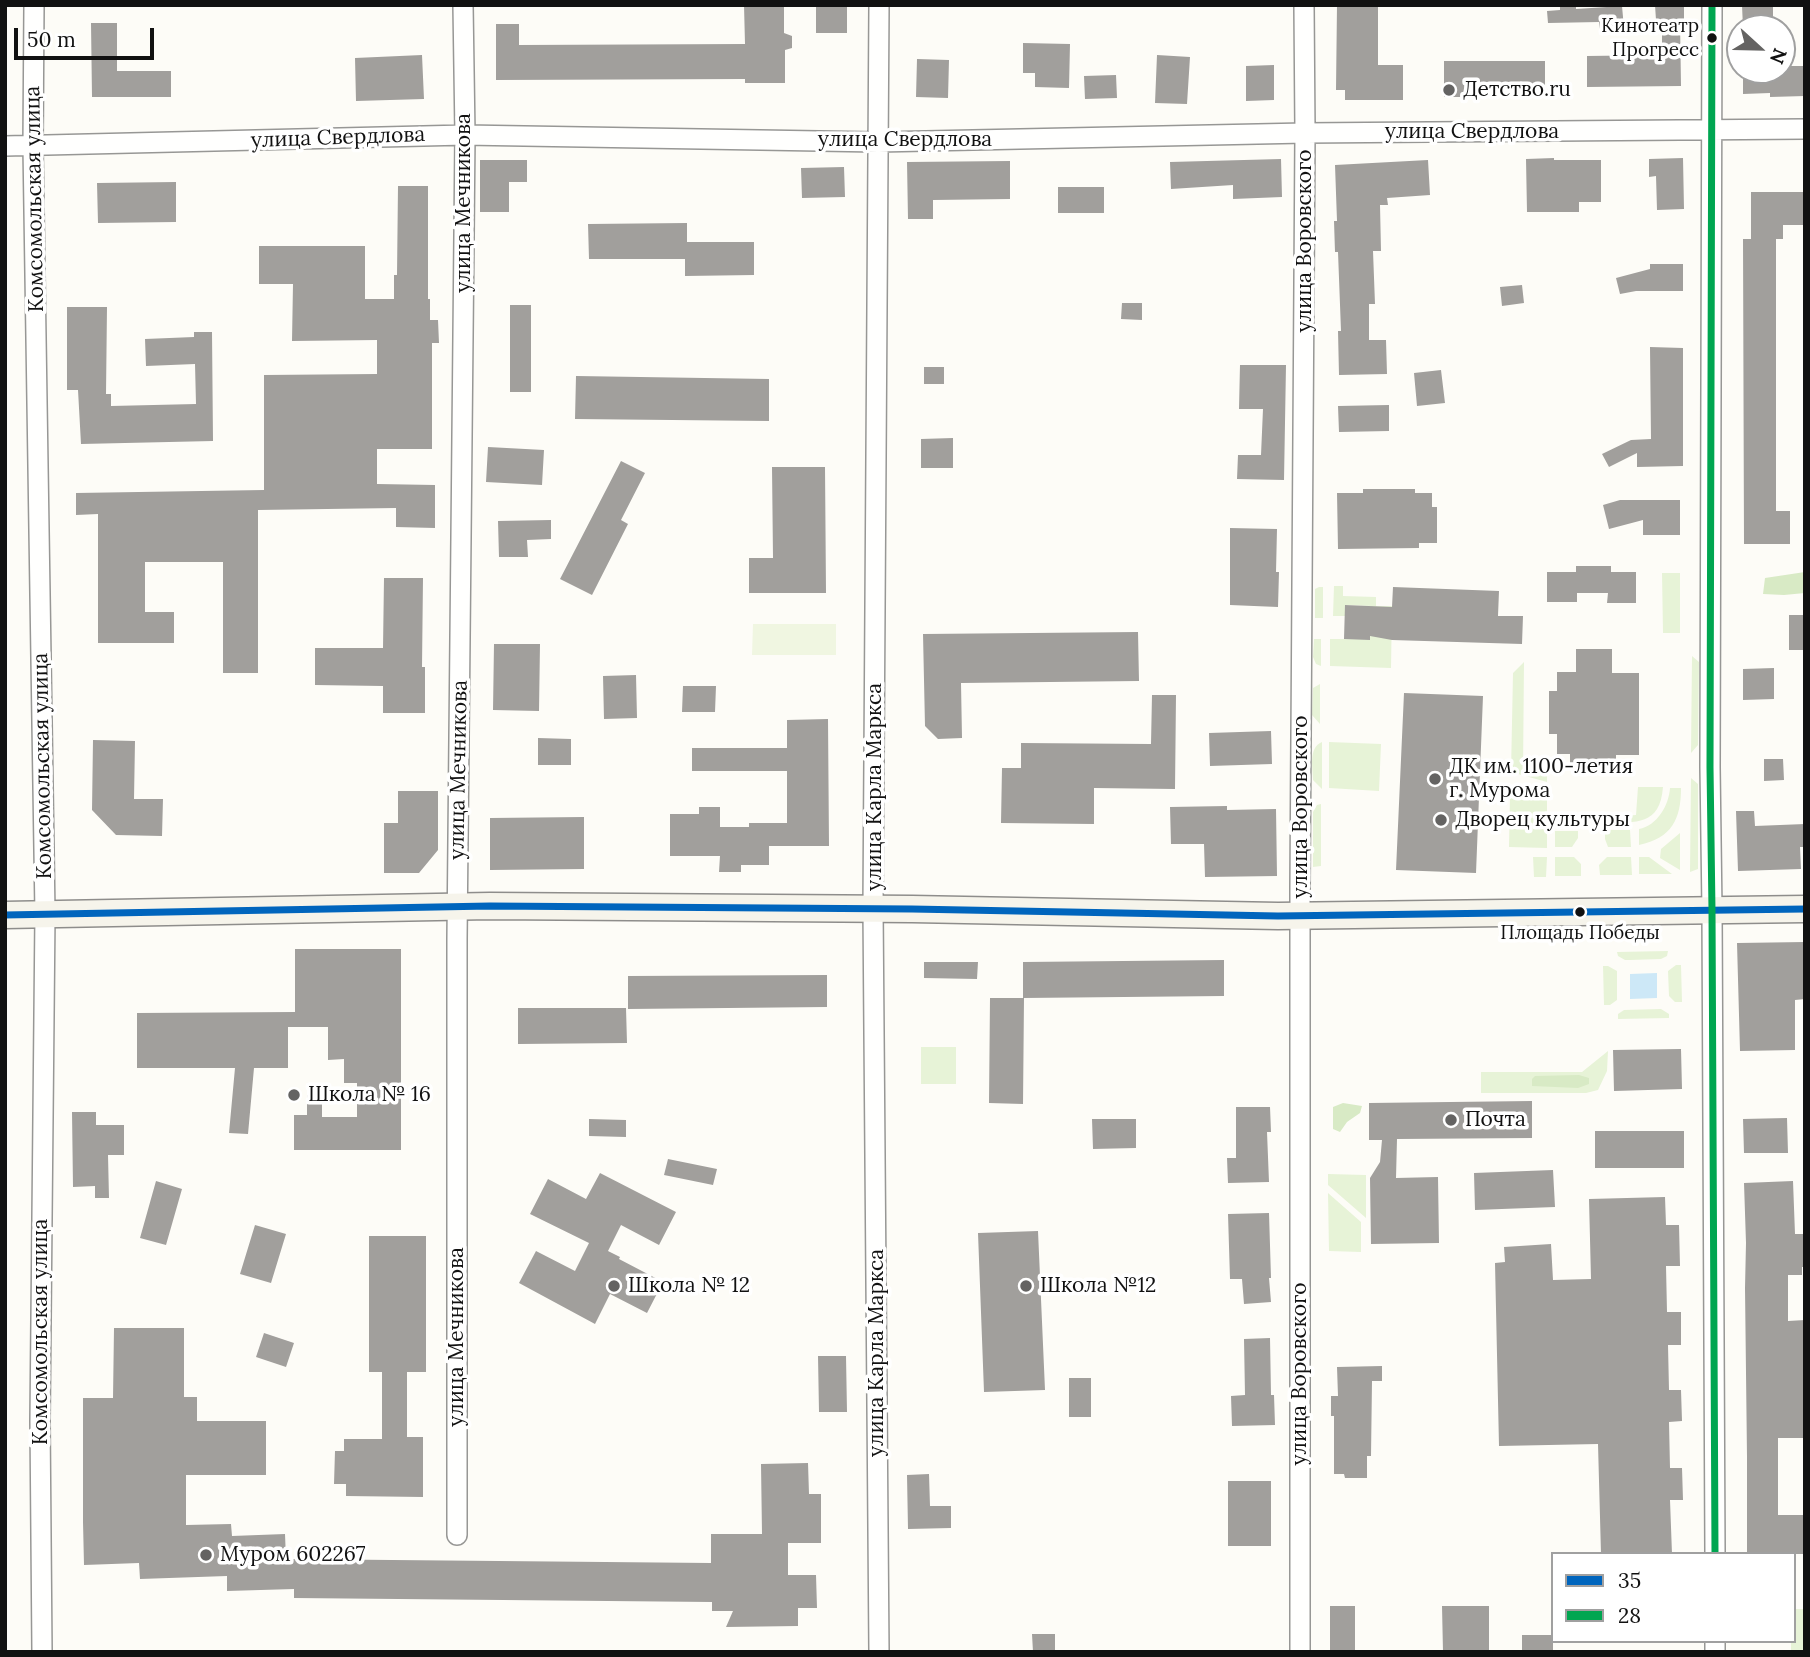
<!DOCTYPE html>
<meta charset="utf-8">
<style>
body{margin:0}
#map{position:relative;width:1810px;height:1657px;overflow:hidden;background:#fdfcf7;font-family:Lora,serif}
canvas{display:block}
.frame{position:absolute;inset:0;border:7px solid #111;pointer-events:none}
.legend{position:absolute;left:1551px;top:1552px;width:245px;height:91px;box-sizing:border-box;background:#fff;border:2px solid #a0a0a0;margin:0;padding:9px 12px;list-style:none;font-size:21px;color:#111}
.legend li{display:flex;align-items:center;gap:14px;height:35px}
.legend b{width:35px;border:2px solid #a0a0a0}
.north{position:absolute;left:1726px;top:14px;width:70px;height:70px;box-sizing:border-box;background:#fff;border:2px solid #a0a0a0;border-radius:50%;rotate:112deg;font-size:19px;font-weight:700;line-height:28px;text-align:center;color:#111}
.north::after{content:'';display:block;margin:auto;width:24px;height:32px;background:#646362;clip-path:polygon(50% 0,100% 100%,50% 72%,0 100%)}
.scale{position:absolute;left:14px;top:28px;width:140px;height:32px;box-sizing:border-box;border:4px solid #111;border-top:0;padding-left:9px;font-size:21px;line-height:24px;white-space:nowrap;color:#111;-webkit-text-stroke:5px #fff;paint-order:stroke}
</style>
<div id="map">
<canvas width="1810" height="1657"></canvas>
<div class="frame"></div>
<ul class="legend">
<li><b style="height:9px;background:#0065bd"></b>35</li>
<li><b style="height:9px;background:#00a651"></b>28</li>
</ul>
<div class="north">N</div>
<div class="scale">50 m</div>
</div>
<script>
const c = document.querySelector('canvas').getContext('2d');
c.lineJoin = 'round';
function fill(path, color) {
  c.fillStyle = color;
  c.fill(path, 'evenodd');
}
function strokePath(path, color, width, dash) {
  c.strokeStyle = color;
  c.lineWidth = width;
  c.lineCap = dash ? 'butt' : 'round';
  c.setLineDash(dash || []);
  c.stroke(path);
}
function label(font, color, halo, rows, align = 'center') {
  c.font = font + ' Lora,serif';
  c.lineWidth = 7;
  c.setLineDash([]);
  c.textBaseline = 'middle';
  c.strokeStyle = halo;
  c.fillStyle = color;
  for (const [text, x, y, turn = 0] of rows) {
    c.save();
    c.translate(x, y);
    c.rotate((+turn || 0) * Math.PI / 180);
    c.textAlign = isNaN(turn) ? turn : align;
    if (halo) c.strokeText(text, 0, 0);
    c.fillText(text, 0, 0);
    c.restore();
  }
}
fill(new Path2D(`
 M1662,573H1680V633H1663Z
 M1334,586H1343V596L1376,597V606H1392L1391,668L1330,666V639H1370L1371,606L1346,605L1345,616H1333Z
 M1319,587H1323V618H1315V589Z
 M1314,639H1321V666L1316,664L1313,657Z
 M1692,656L1699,662L1698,745L1691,753Z
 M1524,662L1523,772H1547V782L1511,772L1513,673Z
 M1320,684V724L1312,715L1313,688Z
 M1322,742V789L1313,780C1313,767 1308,748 1322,742Z
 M1329,742L1381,744L1379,791L1329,788Z
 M1691,778L1698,784V869L1690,872Z
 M1638,787H1663C1660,826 1636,822 1606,823L1607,817L1636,815Z
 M1670,788H1681C1681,819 1672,838 1639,845V829C1657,826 1669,805 1670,788Z
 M1510,796H1547V848L1509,847Z
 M1321,804V866L1313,867V812L1317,805Z
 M1605,830H1630L1631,847H1608L1605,839Z
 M1555,831H1578V838L1572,847H1555Z
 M1680,833V870L1660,858L1661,849Z
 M1533,857H1547L1546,877H1534Z
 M1555,857H1574L1581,864V876H1555Z
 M1607,857H1631L1632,875H1600L1599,865Z
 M1639,857H1649L1672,874H1639Z
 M1668,951L1667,956L1661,959L1630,960H1625L1618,956L1617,952Z
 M1676,965H1681L1682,1002H1675L1669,996L1668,971Z
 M1603,966H1608L1617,971V1000L1610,1005H1604Z
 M1661,1009L1669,1014V1018L1618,1019V1014L1624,1010Z
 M921,1047H956V1084H921Z
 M1608,1051L1607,1071L1598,1090L1586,1093H1481V1072H1582Z
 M1328,1174L1366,1175V1218L1328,1185Z
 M1328,1193L1361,1222V1252L1329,1251Z
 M1794,1609H1805V1652H1791V1641H1794Z`), '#e7f3d7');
fill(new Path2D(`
 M1805,572V593L1784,595L1763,594L1765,578Z
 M1579,1075L1589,1078V1084L1578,1088L1532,1086V1079L1535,1076Z
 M1343,1103L1362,1106L1360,1113L1347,1122L1340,1132L1333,1129V1107Z`), '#d8eac5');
fill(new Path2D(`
 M753,624H836V655H752Z`), '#f0f6e1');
fill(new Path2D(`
 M1657,973V998L1630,999V974Z`), '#cde8f7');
fill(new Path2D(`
 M744,5H784V33L792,36V48L785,50V83H745V79L496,80V24H519V45L745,44Z
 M816,5H847V33H816Z
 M1337,5H1378V65H1403V100H1345V90H1336Z
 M1560,5H1576V9L1622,6L1624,28L1600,29L1599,22L1548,23L1547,11L1560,10Z
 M1655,5H1684V20H1680L1681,86L1587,87V56L1662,55V20H1656Z
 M1742,5H1773V28H1743Z
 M91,23H117V71H171V97H92Z
 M1023,43L1070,44L1069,88L1035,87V73H1023Z
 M422,55L424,99L356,101L355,58Z
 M1157,55L1190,57L1187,104L1155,103Z
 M917,59L949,60L948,98L916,97Z
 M1444,61H1545V97H1444Z
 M1274,65V100L1246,101V66Z
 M1782,66H1805V96L1770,97V93L1743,94V70H1782Z
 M1116,75L1117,98L1085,99L1084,76Z
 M1554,158V160H1601V202H1579V212H1527L1526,159Z
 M1683,158L1684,209L1657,210L1656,176L1649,177V159Z
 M1281,159L1282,197L1233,199V185L1171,189L1170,162Z
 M480,160H527V182H509V212H480Z
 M1428,160L1430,195L1387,198L1388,205H1380L1381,251H1373L1375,304H1369V340H1386L1387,374L1339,375L1338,331H1341L1338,252H1335L1334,221H1337L1335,165Z
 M1010,161V199L933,200V219H908L907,162Z
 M844,167L845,197L802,198L801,168Z
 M176,182V222L98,223L97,183Z
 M398,186H428V299H430V320H438L439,343H432V449H377V484L435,485V528L396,527V508L258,510V673H223V562H145V612H174V643H98V514L76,515V493L264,490V375L377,374V340L292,341L293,284H259V246H365V299H394V275H397Z
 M1058,187H1104V213H1058Z
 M1751,192H1805V225H1783V239H1776V511H1790V544H1744L1743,239H1751Z
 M687,223V242H754V275L685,276V259H589L588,224Z
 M1650,264H1683V291H1636L1620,294L1616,278L1650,269Z
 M1522,285L1524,303L1502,306L1500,287Z
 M1122,303H1142V320L1121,319Z
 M510,305H531V392H510Z
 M67,307H107L106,394H111V406L196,404L195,364L146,366L145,339L194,337V332H212L213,441L81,444L78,390H67Z
 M1650,347L1683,348V466L1637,467V453L1609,467L1602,454L1631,440L1651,439Z
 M1240,365H1286L1284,480L1237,479L1238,455H1261L1263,409H1239Z
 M924,367H944V384H924Z
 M1441,370L1445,403L1417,406L1414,373Z
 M576,376L769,379V421L575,419Z
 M1389,405V431L1339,432L1338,406Z
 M953,438V468H921V439Z
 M488,447L544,450L542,485L486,482Z
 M621,461L645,473L621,520L628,524L592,595L560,579Z
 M772,467H825L826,593H749V558H773Z
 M1363,489H1415V493H1432V507H1437V543H1419V548L1338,549L1337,493H1363Z
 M1620,500H1680V535H1643V520L1609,529L1603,505Z
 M551,520V539L527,540L528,557H499L498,521Z
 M1230,528L1277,529L1276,572H1279L1278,607L1230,605Z
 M1576,566H1611V572H1636V603H1607L1608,593H1577V602H1547V572H1576Z
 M384,578H423L422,667H425V713H383V686L315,685V648H383Z
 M1393,587L1499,591L1498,616H1523L1522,644L1392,640L1370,636V640L1344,639L1345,605L1392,607Z
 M1789,615H1805V650H1789Z
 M1138,632L1139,681L961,683L962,738L938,739L925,726L923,634Z
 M494,644H540L539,711L493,710Z
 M1576,649H1612V673H1639V755H1616V768H1570V754H1557V734H1549V691H1557V672H1576Z
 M1774,668V699L1743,700V669Z
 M636,675L637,718L604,719L603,676Z
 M683,686H716L715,712H682Z
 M1404,693L1483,696L1476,873L1396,870Z
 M1152,695H1176L1175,789L1094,788V824L1001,823L1002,768H1021V743L1151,744Z
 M828,719L829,846H769V865H741V872H719L720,856H670V814H699V807H720V827H749V823H787V771H692V748H787V720Z
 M1271,731L1272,764L1210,766L1209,733Z
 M538,738L571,739V765H538Z
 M93,740L135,741L134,799H163L162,836L116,835L92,810Z
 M1764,759H1783L1784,780L1764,781Z
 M398,791H438V850L419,873H384V823H398Z
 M1227,806V810L1276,809L1277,876L1205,877L1204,844H1171L1170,807Z
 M1736,811H1754L1755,826L1805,824V847H1800L1801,869L1738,871Z
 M584,817V869L490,870V818Z
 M1805,942V999L1795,1000V1050L1740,1051L1737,943Z
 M295,949H401V1150H294V1115H307V1095H322V1117H357V1083H344V1059L328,1060V1027H288V1068H254L248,1134L229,1133L235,1068H137V1013L295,1012Z
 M1224,960V996L1023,998V962Z
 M924,962H978L977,979L924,978Z
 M827,975V1007L628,1009V976Z
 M990,998H1024L1023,1104L989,1103Z
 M518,1008H626L627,1043L518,1044Z
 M1681,1049L1682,1089L1614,1091L1613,1050Z
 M1532,1101V1138L1397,1139L1396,1178L1438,1177L1439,1243L1371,1244L1370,1178L1380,1162L1382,1140H1369V1103Z
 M1236,1107H1270L1271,1132H1267L1269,1182L1228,1183L1227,1158H1236Z
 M72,1112H96V1125H124V1155H108L109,1198H95V1186L73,1187Z
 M1787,1118L1788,1153H1744L1743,1119Z
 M589,1119L626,1120V1137L589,1136Z
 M1092,1119H1136V1148L1093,1149Z
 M1595,1131H1684V1168H1595Z
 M668,1159L717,1169L713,1185L664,1175Z
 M1553,1170L1555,1207L1475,1210L1474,1173Z
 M600,1173L676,1212L659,1245L621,1225L608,1251L620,1257L619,1259L663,1282L647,1313L610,1294L595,1324L519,1283L536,1251L575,1271L589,1243L530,1214L548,1179L586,1199Z
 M156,1181L182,1189L166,1245L140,1238Z
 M1793,1181L1795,1234H1805V1267H1802V1275H1788V1321L1805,1320V1438H1778V1515H1805V1554H1747V1457L1745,1288L1746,1243L1744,1183Z
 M1665,1197L1666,1225H1679L1680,1266H1666L1667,1312H1681V1345H1668L1669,1390H1681L1682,1421L1669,1422L1670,1468H1682L1683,1500H1670L1672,1554H1601L1598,1444L1499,1446L1495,1263L1505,1262L1504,1247L1551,1244L1553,1280L1591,1279L1589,1199Z
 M1269,1213L1271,1278H1269L1271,1302L1244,1304L1242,1279H1230L1228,1214Z
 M255,1225L286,1234L271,1283L240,1274Z
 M1038,1231L1045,1390L984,1392L978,1233Z
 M369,1236H426V1372H407V1437H423V1497L346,1496V1484H334L335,1451H344V1439H382V1372H369Z
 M114,1328H184V1397H197V1421H266V1475H186V1525L231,1524L232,1536L285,1534L286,1559L711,1563V1534H762L761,1464L808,1463L809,1494H821V1543H788V1575H816L817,1608H798V1626L726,1627L733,1611H712V1602L294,1598V1589L227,1591V1576L140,1579L139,1563L84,1565L83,1522V1398H113Z
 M264,1333L294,1343L286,1367L256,1357Z
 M1270,1338L1271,1395H1274L1275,1425L1232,1426L1231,1396L1245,1395L1244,1339Z
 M818,1356H846L847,1412H819Z
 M1382,1366V1381H1372L1371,1456H1367V1478H1345L1344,1474H1334V1416H1331V1396H1338L1337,1367Z
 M1069,1378H1091V1417H1069Z
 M929,1474L930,1506H951V1528L908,1529L907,1475Z
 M1228,1481H1271V1546H1228Z
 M1330,1606H1355V1652H1330Z
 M1442,1606H1489V1652H1443Z
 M1032,1634H1055V1652H1033Z
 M1522,1635H1553V1652H1522Z`), '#a19f9c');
const street = new Path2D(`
 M34,5L33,146L45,914L40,1421L42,1652
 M879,5L873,908L879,1652
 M1712,5L1710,767L1712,910L1715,1554
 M5,146L465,135L878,142L1305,133L1805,129
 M457,1535V939L465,135L463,5
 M1715,1641V1652
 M1300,1652V888L1305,133L1304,5`);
const secondary = new Path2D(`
 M5,915L490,906L912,909L1278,916L1805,909`);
strokePath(street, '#979795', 22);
strokePath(secondary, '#8e8d8b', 29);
strokePath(street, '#fffffe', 19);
strokePath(secondary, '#f6f4eb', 26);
strokePath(new Path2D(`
 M5,915L490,906L912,909L1278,916L1805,909`), '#0065bd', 7);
strokePath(new Path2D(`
 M1712,5L1710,767L1712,910L1715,1554`), '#00a651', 7);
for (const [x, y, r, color] of [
 [1712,38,6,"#111"],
 [1449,90,7,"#646362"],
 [1435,779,7,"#646362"],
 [1441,820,7,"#646362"],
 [1580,912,6,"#111"],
 [294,1095,7,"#646362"],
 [1451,1120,7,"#646362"],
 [614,1286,7,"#646362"],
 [1026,1286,7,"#646362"],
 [206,1555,7,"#646362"]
]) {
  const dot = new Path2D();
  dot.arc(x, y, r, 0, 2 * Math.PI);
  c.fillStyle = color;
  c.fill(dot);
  strokePath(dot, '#fff', 2.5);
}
label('19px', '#111', '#fff', [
 ["Кинотеатр",1699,27],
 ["Прогресс",1699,51],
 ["Площадь Победы",1580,934,"center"]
], 'right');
label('21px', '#111', '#fff', [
 ["Детство.ru",1463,90],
 ["ДК им. 1100-летия",1449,767],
 ["г. Мурома",1449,791],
 ["Дворец культуры",1455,820],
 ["Школа № 16",308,1095],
 ["Почта",1465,1120],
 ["Школа № 12",628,1286],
 ["Школа №12",1040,1286],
 ["Муром 602267",220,1555]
], 'left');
label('21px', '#111', '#fff', [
 ["улица Свердлова",1472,132],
 ["улица Свердлова",338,138,-2],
 ["улица Свердлова",905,140],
 ["Комсомольская улица",35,199,-91],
 ["улица Мечникова",464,203,-90],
 ["улица Воровского",1305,241,-90],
 ["Комсомольская улица",43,766,-91],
 ["улица Мечникова",459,770,-89],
 ["улица Карла Маркса",875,787,-90],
 ["улица Воровского",1301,807,-90],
 ["Комсомольская улица",41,1332,-90],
 ["улица Мечникова",457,1337,-90],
 ["улица Карла Маркса",877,1353,-90],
 ["улица Воровского",1300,1374,-90]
]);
</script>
